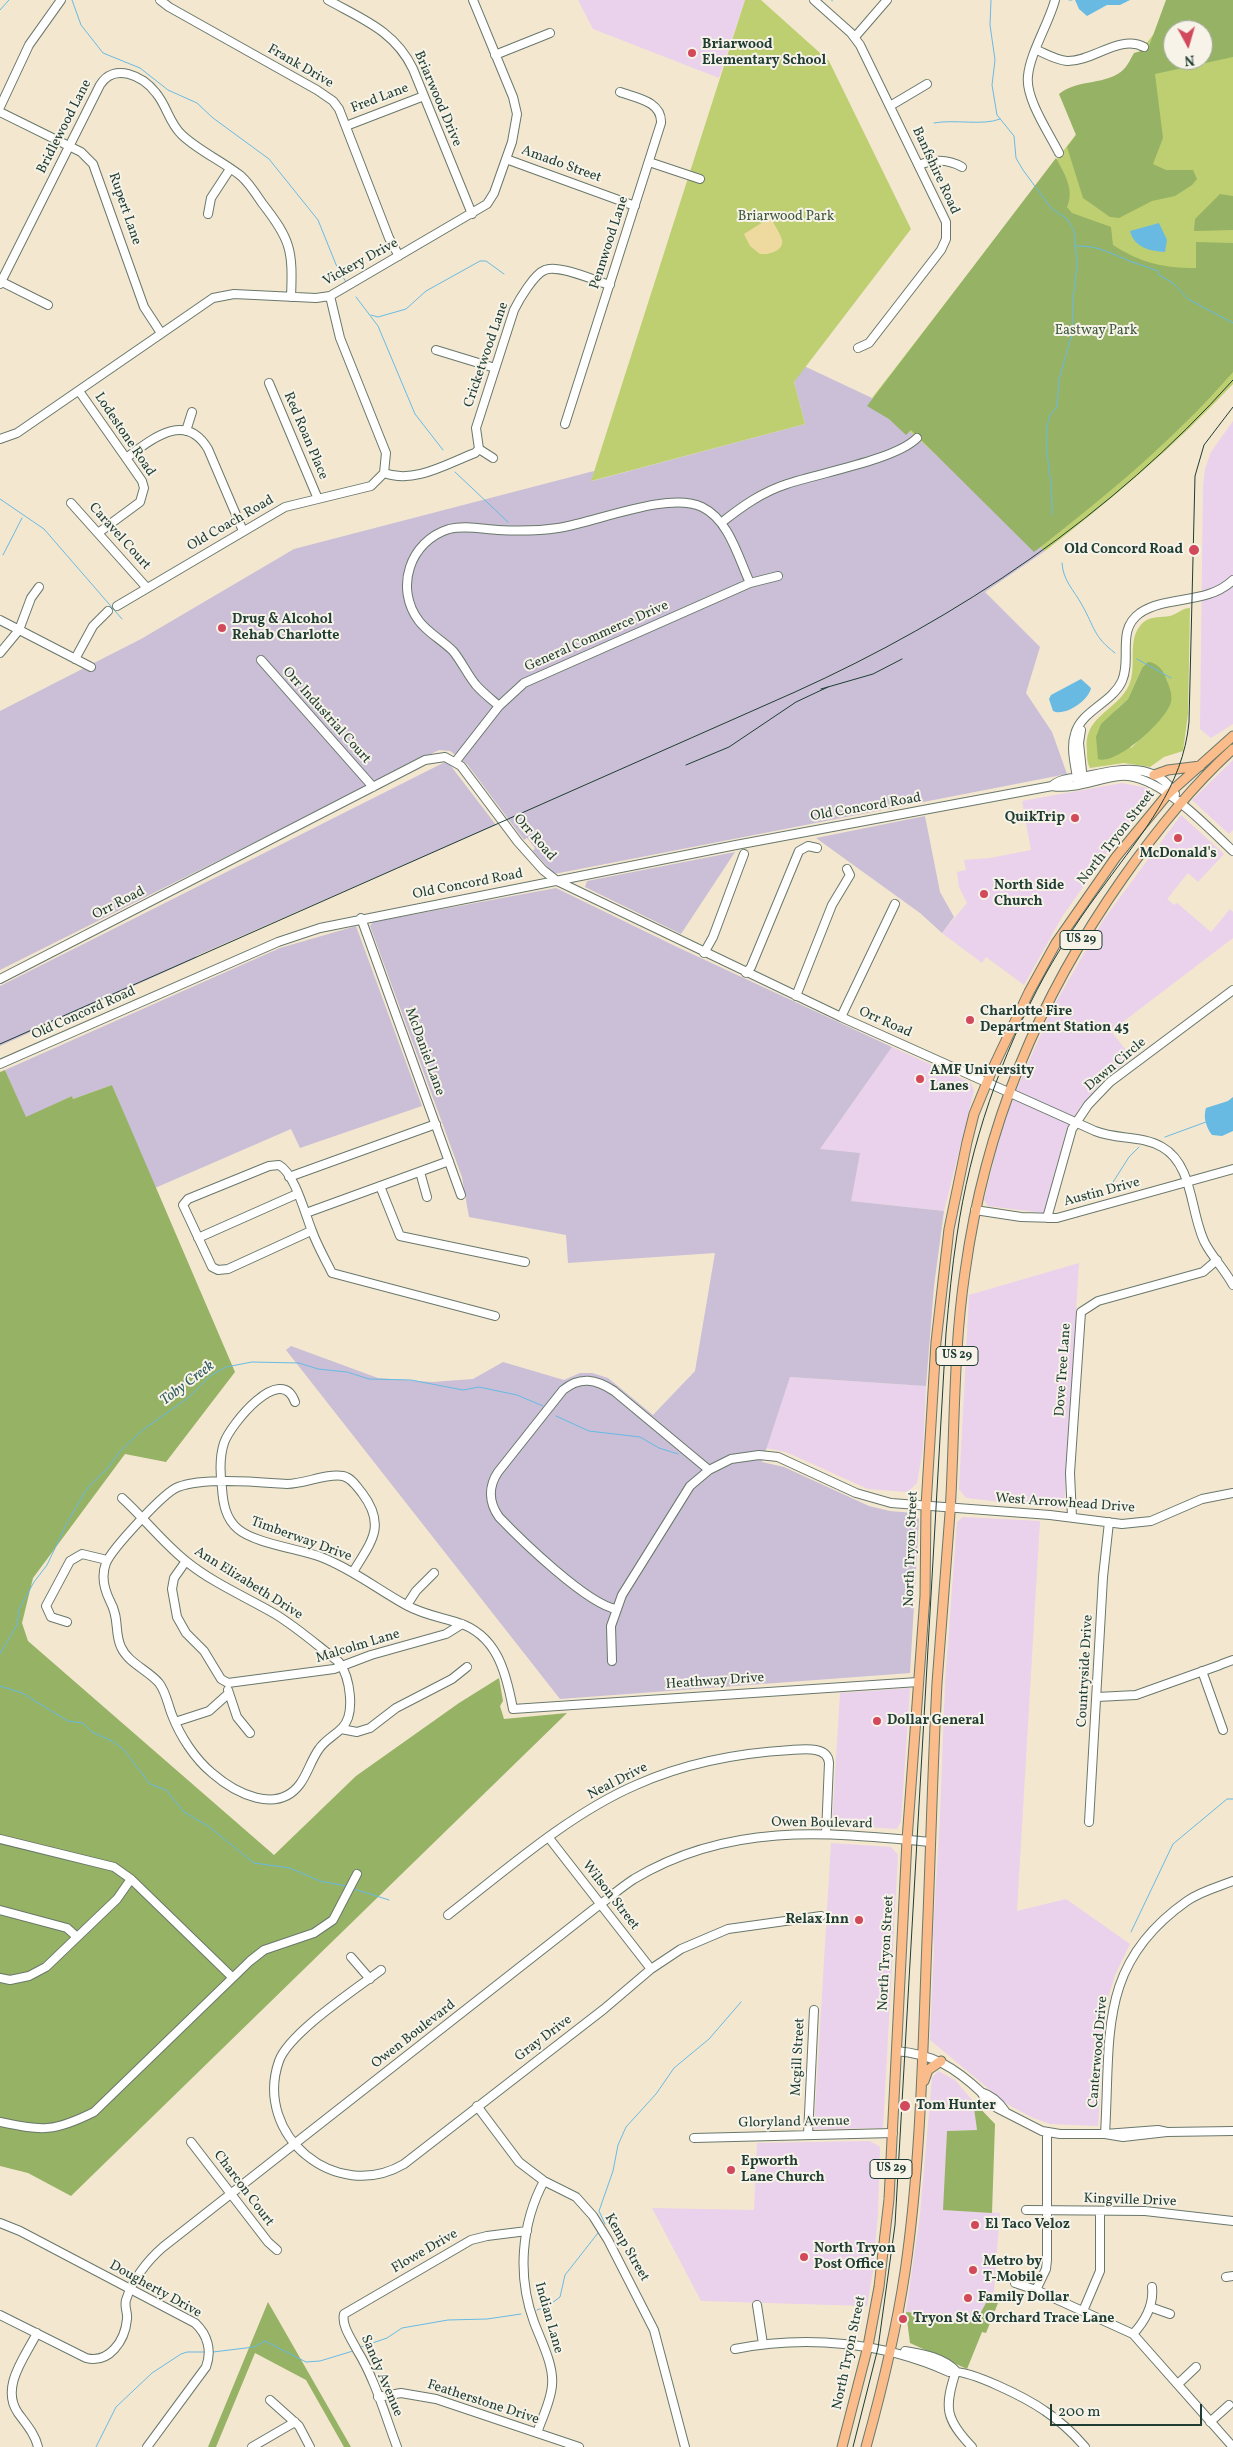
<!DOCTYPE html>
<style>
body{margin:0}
#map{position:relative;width:1233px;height:2447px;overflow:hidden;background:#f3e7d0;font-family:Vollkorn,serif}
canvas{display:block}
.north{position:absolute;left:1163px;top:20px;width:50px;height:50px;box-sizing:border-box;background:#f7f3e8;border:1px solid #a1aaa0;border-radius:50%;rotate:174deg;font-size:14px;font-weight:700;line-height:20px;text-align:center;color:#1f3d34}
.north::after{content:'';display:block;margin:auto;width:18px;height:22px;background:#d1495b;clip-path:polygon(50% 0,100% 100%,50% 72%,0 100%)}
.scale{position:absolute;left:1050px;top:2404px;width:152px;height:22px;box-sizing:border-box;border:2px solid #1f3d34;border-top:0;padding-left:6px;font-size:15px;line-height:18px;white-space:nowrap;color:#1f3d34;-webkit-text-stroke:4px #f7f3e8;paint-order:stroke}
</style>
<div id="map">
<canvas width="1233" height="2447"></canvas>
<div class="north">N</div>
<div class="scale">200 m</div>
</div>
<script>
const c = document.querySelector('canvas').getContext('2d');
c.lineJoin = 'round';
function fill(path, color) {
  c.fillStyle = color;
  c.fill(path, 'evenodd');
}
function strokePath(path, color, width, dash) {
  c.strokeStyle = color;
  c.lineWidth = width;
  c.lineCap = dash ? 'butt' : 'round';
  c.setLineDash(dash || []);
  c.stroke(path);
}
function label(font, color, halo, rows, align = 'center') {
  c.font = font + ' Vollkorn,serif';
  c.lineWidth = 4;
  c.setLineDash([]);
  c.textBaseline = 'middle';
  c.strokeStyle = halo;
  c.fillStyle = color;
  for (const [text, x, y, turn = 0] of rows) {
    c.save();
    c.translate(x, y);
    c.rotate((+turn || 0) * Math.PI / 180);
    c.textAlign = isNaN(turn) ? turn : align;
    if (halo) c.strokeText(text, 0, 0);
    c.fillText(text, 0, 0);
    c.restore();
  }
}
fill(new Path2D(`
 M578,0H745L719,78L593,29Z
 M1233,421V724L1211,738L1200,729L1203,487L1205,469L1211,452Z
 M1233,760V830L1229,834L1192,800Z
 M1122,783L1147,788L1151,790L1152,797L1118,837L1062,917L1024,985L986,957L982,963L942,933L967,903L959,887L957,872L966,870L964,860L990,858L1031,850L1022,801Z
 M1181,815L1224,854L1198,882L1188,873L1167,899L1174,905L1177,903L1211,932L1230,909L1233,912V938L1111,1031L1132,1058L1105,1078L1080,1107L1067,1128L1044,1213L988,1206L984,1200L998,1144L1012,1100L1052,1009L1104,919Z
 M892,1047L971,1083L974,1091L944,1211L851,1201L820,1149Z
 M1079,1263L1064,1509L966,1498L959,1489L969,1295Z
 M790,1377L926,1386L923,1449L917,1483L908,1492L868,1489L786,1452L766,1448Z
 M963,1517L1040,1521L1017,1911L1066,1899L1130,1944L1115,1975L1106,2005L1098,2126L1050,2124L1031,2117L1007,2104L930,2040L934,1946L933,1935L940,1817L945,1684L957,1522Z
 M910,1688L901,1821L897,1829L832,1825L840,1693Z
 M831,1843L891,1847L898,1855L883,2128L814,2129Z
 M938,2071L955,2080L973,2101L977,2130L947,2131L944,2210L1000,2213L993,2301L988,2299L980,2314L966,2322L939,2323L916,2313L906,2312L920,2215L932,2078Z
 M870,2141L880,2147L878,2214L873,2271L867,2306L701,2301L652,2208L754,2210L757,2143Z`), '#ead1ec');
fill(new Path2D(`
 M804,366L872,398L1045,551L985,592L1040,647L1026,693L1052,732L1067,774L554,874L533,851L535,848L527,838L524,840L467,764L450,751L439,750L0,970V711L141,639L294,549L594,471L592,481L805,424L794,382Z
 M447,761L496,825L196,956V958L0,1046V986Z
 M925,816L940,892L954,917L942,933L920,913L816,838Z
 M735,852L681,934L585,887L587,881Z
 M556,888L675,946L892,1047L820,1149L860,1153L851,1201L944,1211L934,1286L926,1386L790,1377L762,1462L784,1467L869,1506L890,1511L913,1513L919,1519L910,1673L560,1699L286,1350L291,1346L378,1378L432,1382L473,1379L503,1362L564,1380L580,1373H592L608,1378L653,1415L695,1371L715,1253L568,1263L566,1235L469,1217L462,1177L370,926L373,922Z
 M356,926L422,1106L300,1148L291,1129L155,1188L112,1085L73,1099L72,1096L26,1118L5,1070L280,948Z`), '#cabfd6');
fill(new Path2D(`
 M745,0H761L829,61L911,229L794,382L805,424L591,481Z
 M1180,0H1233V384C1175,446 1112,499 1045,551L872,398ZM1173,30H1203V60H1173Z
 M1190,608L1188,714L1183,751L1164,757L1150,767L1124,763L1090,768C1087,763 1087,756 1087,750C1083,718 1113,712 1127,689C1139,670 1126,643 1140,626C1148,615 1160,618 1170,616C1176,615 1182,608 1190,608ZM1142,668L1169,707L1155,725L1131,748L1116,710L1128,699Z`), '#becf72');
fill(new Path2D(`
 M1166,0H1233V57L1155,74L1163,138L1153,164L1166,170H1193L1197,179L1192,185L1175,196L1152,201L1119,218L1110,217L1083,198L1067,147L1076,135L1059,94C1079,78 1107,86 1124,69C1128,65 1131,58 1134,53L1148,49ZM1173,30H1203V60H1173Z
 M1056,158C1064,173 1075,190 1067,207L1072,213L1111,227L1113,245C1141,263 1163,268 1196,268V242L1233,243V372C1174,440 1105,497 1034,552L911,430L906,435L889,419L867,406Z
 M1220,194L1233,196V230L1194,231L1195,219Z
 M1148,662C1155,662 1163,669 1165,676C1168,684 1173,693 1171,702C1167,720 1116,766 1098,759L1096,737L1101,724L1128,699L1142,668Z
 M5,1070L26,1117L72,1096L73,1099L112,1085L235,1372L166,1462L125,1454L33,1578L22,1623L28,1641L274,1855L356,1776L459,1703L499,1678L503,1701L500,1706L504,1719L567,1713L71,2196L28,2173L0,2166V1072Z
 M973,2101L995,2124L992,2213L943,2210L947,2131L977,2130Z
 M988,2299L998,2303L986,2333L982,2332L967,2369L910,2343L906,2312L916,2313L939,2323L966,2322L980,2314Z
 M268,2302L351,2447H344L306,2380L255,2353L216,2447H208Z`), '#96b264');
fill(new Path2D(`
 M768,219L772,220C775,226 780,233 782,240C784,251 769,255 760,254L750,246L744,234Z`), '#eeda9e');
fill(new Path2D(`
 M1075,0H1130L1120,5H1107L1087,16L1079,9Z
 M1159,223L1167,240L1165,252C1149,251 1134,247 1130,231Z
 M1081,679L1091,688C1089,700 1065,717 1053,711L1049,699L1051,695Z
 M1233,1097V1131L1222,1136L1212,1135C1206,1127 1203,1117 1206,1108L1228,1101Z`), '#68bae3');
strokePath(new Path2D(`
 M72,0L81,25L103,53L140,68L168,90L197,103L213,118L269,159L318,220L337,267L346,282
 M991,0L990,25L995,60L992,85L997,115L1014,136L1016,158L1023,170L1051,208L1068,220L1074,231L1077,264L1073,301L1072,333L1059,380L1057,407C1038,420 1050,467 1051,487C1052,497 1052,506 1052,515
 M1069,0H1072
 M832,1V0
 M0,10L9,0
 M934,123C954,119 984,126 1000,119
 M1075,246C1098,245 1112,254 1132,262C1141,265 1150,268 1158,271L1159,275L1173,283L1188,299L1233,323
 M356,297L378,326L415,414L443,450
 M371,315L378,317L406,309L426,291L480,261H486L504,274
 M455,472L508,522
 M0,499L44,529L122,619
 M3,555L22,518
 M1062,563C1063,581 1074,590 1082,605C1095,628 1093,636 1115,653
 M1137,659L1171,678
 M1165,1137L1206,1122
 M1108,1190L1129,1157L1139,1147
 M556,1416L589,1431L640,1437L659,1448L678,1454
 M0,1654L17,1625L19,1609L34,1582L47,1565L68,1521L88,1487L108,1468L120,1451L144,1429L188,1398L210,1376L226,1367L252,1362L299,1363L318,1369L347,1372L369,1379L411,1380L463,1390L479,1387L517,1395L543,1406
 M0,1686L22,1693L68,1721L83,1723L92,1732L114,1742L124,1750L150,1784L166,1790L184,1812L208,1826L254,1863L290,1868L320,1881L346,1886
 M354,1889L389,1900
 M1131,1932L1173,1844L1227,1799H1233
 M605,2224L599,2211L613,2171L618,2145L626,2127L656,2094L674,2068L709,2039L741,2002
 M537,2310L548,2306L560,2297L565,2275L598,2233
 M361,2347L387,2338L402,2328L448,2320L487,2319L521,2314
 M213,2352L254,2347L265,2341L306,2362L320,2361L353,2351
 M96,2447L116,2407L152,2373L181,2354L187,2352H205`), '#68bae3', 1);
const minor = new Path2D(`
 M160,0L169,7L317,90L333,101L339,109L389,238L399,256
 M328,0C362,19 395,31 413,69L472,214
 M814,0L851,33L860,45L946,222V239L941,250L869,343L858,348
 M1055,0C1049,23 1030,53 1028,76C1025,98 1049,133 1059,153
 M855,37L887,0
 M1037,50C1046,54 1056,60 1067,61C1092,62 1120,34 1144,47
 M495,55L550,33
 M890,106L927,84
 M0,107L29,45L61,0
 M0,112L81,152L93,164L144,307L161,333
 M346,126L424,96
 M506,159L635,206
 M649,162L700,179
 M919,165C934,159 948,159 962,167
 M208,214L211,198L230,169
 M0,281L48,305
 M0,284L100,85C114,62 143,76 156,93C167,106 169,123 182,135C199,151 222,161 241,176C249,183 256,194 262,203C291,240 293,250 291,297
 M436,350L495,368
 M269,383L318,499
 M79,391L126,458L142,481L144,488L140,502L98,533
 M565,424L661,123C662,101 636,98 620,92
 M186,431L192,412
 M0,439L17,433L213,298L234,294L316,298L330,296L487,204L494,193L512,142L517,114L513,97L473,0
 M126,458C151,440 185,410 208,449L243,531
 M493,458L479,449L476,428L514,310C519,300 534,274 545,270C558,264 596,281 610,285
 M384,473C415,484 446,464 475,453L479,449
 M71,503L147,588
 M721,523C741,507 762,492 787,484C819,473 895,460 917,438
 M117,606L285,507L371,486L384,473L386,453L340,338L330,296
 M0,620L91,667
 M0,653L19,630L31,598L39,587
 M75,659L93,626L108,611
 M261,660L373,787
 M499,706C491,699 483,693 476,685C467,674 462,662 453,651C442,640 428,633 419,621C394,588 410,541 449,529C465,525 482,529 498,530C518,531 538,531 558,528C597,522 668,491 702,507C729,520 738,557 750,583
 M1081,730L1079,743L1083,781
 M456,761L499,706L524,683L750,583L778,576
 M1078,784C1076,768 1070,749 1075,734C1081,711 1112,703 1122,681C1132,658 1116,630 1140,613C1167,595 1207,605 1233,580
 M1052,786C1060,778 1075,778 1086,776C1117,770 1154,760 1175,794
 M361,918L461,1195
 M704,953L713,937L744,854
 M746,973L751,967L799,851L808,846L817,848
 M0,979L425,760L445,757L461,766L518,842L543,870L557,881L841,1017L1095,1131C1117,1140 1142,1135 1162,1147C1194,1165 1190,1214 1205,1243C1213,1258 1225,1270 1233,1285
 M796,996L832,905L850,875L847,869
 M841,1017L895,904
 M0,1064L278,942L320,928L736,845L1052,786C1073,790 1099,778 1120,776C1158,773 1206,826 1233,851
 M420,1172L427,1197
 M289,1177L436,1124
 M380,1186L400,1236L525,1262
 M975,1210L1021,1217L1057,1218L1233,1169
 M306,1213L449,1161
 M1047,1218L1072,1129L1088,1105L1110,1082L1233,990
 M311,1231L228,1269L218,1270L212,1267L183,1205L188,1199L269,1166L279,1165C295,1174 305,1214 312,1231C317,1245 325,1259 332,1273L495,1316
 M198,1238L297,1194
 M295,1402C281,1362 230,1425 224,1443C219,1458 220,1473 222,1488C223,1504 226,1519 238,1529C254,1543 299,1549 321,1557C352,1569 377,1589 406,1605C422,1614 439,1617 456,1622C497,1634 506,1672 513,1709L918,1682
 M122,1498C144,1518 163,1543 187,1562C213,1583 246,1597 275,1614C298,1628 318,1646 339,1662C350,1677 356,1714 342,1728C334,1736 325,1740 319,1749C311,1760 308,1773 300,1784C277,1815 235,1793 212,1773C195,1759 180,1736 172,1715C168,1705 166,1692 159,1683C148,1670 128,1663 121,1647C114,1632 120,1619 110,1601C104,1589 101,1576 106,1563C112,1549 164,1492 178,1487C204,1477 258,1482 287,1484C305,1484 326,1473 343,1476C352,1478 357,1487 362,1493C387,1526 371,1542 353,1572
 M1072,1517L1070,1473L1081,1312L1098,1301L1203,1272L1217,1260
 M186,1561L174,1578L172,1589L177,1617L186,1633L204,1651L221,1679L228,1683
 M407,1605L416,1591L434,1573
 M616,1609C587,1604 521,1540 499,1517C489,1503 488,1487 498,1472L563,1390C580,1376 596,1379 614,1391L709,1470
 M67,1622L51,1617L46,1606L70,1561L82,1554L107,1560
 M612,1661L611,1626L622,1595L690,1486L709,1470L731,1459L759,1455L778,1457L856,1493L891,1503L1050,1515L1122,1524L1151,1521L1202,1499L1233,1493
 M1222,1664L1233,1660
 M1202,1671L1223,1730
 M228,1683L334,1669L371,1655L446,1634L462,1624
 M228,1690L237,1717L250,1733
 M1097,1697L1136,1695L1220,1665
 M175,1722L209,1711L228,1694
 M341,1729L357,1732L370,1728L396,1708L452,1679L467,1667
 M1089,1822L1103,1577L1109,1522
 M549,1838L651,1969
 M0,1839L114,1867L131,1879L232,1977
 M0,1910L67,1928L77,1937
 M448,1915C506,1870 569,1814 636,1785C685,1763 737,1753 791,1750C804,1749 828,1746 829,1763L826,1834
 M351,1957L370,1979
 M381,1970C356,1989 289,2033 279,2061C253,2135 336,2204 404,2164L604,2009L651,1969L681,1949L728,1929L821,1916
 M0,1978L10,1980L29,1976L46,1967L117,1899L131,1879
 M896,2051C933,2054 954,2067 981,2092
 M477,2106L519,2162L544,2181L576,2197L593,2216L608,2240L654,2330L685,2447
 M1005,2111C999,2102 991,2095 981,2092L986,2100L997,2108L1042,2131L1060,2134H1105C1111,2035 1097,1964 1187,1901C1201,1891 1218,1887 1233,1881
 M0,2122C43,2131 54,2132 94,2112L250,1961L264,1950L314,1933L333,1920L357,1874
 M1167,2132L1158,2130L1105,2134L1123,2137L1167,2132L1233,2131
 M808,2135L814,2010
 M694,2138L893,2133
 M191,2142L268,2242L277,2250
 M1026,2210L1145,2211L1233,2221
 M0,2223L20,2231L195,2323C208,2335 212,2351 206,2367L147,2447
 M1226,2277L1233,2276
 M1015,2283L1036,2290L1133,2334L1233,2447
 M1036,2290L1046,2269L1047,2260V2132
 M757,2305L763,2344
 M1150,2307L1170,2314
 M1083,2311L1100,2271V2211
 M0,2315L86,2358C109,2364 125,2341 127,2319C128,2313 124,2307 126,2300C132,2280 148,2260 163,2247L594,1909C608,1899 620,1888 634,1879C729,1822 826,1832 931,1842
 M37,2333C25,2357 0,2387 18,2413C26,2424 35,2434 38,2447
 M1133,2334C1145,2321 1154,2306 1152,2287
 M735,2349C806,2335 883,2342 949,2372C968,2368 1028,2399 1045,2411C1060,2421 1073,2433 1085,2447
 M905,2351C922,2354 943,2357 956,2371
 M956,2371C944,2407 945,2419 972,2447
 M1178,2384L1196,2367
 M378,2397L401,2393L436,2399L579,2447
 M270,2400L299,2426L310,2447
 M1210,2422L1229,2405
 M537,2433C542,2418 551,2401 552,2385C554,2365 541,2341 534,2322C517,2277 521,2224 544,2181
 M252,2447L295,2422
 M397,2447C385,2415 375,2379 357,2350C352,2340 341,2325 344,2314L471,2240L487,2236L527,2231`);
const major = new Path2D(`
 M1154,775L1168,770L1200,766
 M924,2081L928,2070L941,2061
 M842,2447L868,2346L879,2287L889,2199L907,1840L925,1596L926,1506L936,1342L949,1229L967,1142L974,1114L992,1070L1029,992L1056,943L1116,857L1167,795L1233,736
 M866,2447C882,2389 896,2332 905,2272C922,2155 923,2034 928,1915C931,1838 933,1760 937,1683C941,1626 946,1570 950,1513C955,1433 953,1352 965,1272C985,1126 1038,999 1123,878C1156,831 1190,788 1233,749`);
strokePath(minor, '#69786b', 10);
strokePath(major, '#69786b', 11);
strokePath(minor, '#fff', 8);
strokePath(major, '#f9bc8a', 9);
strokePath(new Path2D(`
 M853,2447L878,2348L895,2225L946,1333C949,1300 952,1267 957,1235C970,1145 1001,1055 1045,975C1063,943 1083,913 1105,884C1142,833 1183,787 1189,722L1195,476L1204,445L1233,407`), '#1f3d34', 1);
strokePath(new Path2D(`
 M821,689L873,674L902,659
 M686,765L729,747L796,702L828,687
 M0,1044L795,692C959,618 1112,515 1233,380`), '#1f3d34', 1);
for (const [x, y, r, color] of [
 [692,53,5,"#d1495b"],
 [1194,550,6,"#d1495b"],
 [222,628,5,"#d1495b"],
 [1075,818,5,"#d1495b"],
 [1178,838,5,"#d1495b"],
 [984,894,5,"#d1495b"],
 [970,1020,5,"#d1495b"],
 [920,1079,5,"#d1495b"],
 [877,1721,5,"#d1495b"],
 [859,1920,5,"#d1495b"],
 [905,2106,6,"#d1495b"],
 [731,2170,5,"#d1495b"],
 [975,2225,5,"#d1495b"],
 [804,2257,5,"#d1495b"],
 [973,2270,5,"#d1495b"],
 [968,2298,5,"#d1495b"],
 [903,2319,5,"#d1495b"]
]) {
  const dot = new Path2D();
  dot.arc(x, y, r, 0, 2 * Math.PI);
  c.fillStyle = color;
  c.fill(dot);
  strokePath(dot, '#f7f3e8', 2);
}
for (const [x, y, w] of [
 [1081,940,42],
 [957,1356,42],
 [891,2169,42]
]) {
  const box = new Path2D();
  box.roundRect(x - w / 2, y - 9.5, w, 19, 4);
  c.fillStyle = '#f7f3e8';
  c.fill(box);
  strokePath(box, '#1f3d34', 1);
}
label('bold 12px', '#1f3d34', null, [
 ["US 29",1081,940],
 ["US 29",957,1356],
 ["US 29",891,2169]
]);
label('bold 14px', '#1f3d34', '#f7f3e8', [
 ["Briarwood",702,45],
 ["Elementary School",702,61],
 ["Old Concord Road",1183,550,"right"],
 ["Drug & Alcohol",232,620],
 ["Rehab Charlotte",232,636],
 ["QuikTrip",1065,818,"right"],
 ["McDonald's",1178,854,"center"],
 ["North Side",994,886],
 ["Church",994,902],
 ["Charlotte Fire",980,1012],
 ["Department Station 45",980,1028],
 ["AMF University",930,1071],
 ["Lanes",930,1087],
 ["Dollar General",887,1721],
 ["Relax Inn",849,1920,"right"],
 ["Tom Hunter",916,2106],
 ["Epworth",741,2162],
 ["Lane Church",741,2178],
 ["El Taco Veloz",985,2225],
 ["North Tryon",814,2249],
 ["Post Office",814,2265],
 ["Metro by",983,2262],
 ["T-Mobile",983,2278],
 ["Family Dollar",978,2298],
 ["Tryon St & Orchard Trace Lane",913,2319]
], 'left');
label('14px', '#1f3d34', '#f7f3e8', [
 ["Frank Drive",300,67,30],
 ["Fred Lane",380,99,-21],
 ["Briarwood Drive",437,99,67],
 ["Bridlewood Lane",65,127,-63],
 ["Amado Street",561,165,20],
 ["Banfshire Road",935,171,65],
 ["Rupert Lane",124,209,71],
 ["Pennwood Lane",610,243,-72],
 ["Vickery Drive",361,263,-29],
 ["Cricketwood Lane",487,355,-71],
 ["Lodestone Road",124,435,56],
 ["Red Roan Place",305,436,67],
 ["Old Coach Road",231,524,-30],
 ["Caravel Court",119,537,48],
 ["General Commerce Drive",597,637,-24],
 ["Orr Industrial Court",326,716,48],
 ["Old Concord Road",866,808,-10],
 ["Orr Road",534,838,49],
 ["North Tryon Street",1117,838,-52],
 ["Old Concord Road",468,885,-11],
 ["Orr Road",119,904,-27],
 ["Old Concord Road",84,1014,-24],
 ["Orr Road",885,1023,24],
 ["McDaniel Lane",424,1052,70],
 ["Dawn Circle",1116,1065,-40],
 ["Austin Drive",1102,1193,-15],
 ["Dove Tree Lane",1064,1370,-86],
 ["West Arrowhead Drive",1065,1504,4],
 ["Timberway Drive",301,1540,20],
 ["North Tryon Street",912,1549,-88],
 ["Ann Elizabeth Drive",248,1584,32],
 ["Malcolm Lane",358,1647,-17],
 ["Countryside Drive",1086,1671,-87],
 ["Heathway Drive",715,1682,-4],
 ["Neal Drive",618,1782,-27],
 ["Owen Boulevard",822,1824,1],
 ["Wilson Street",610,1896,52],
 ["North Tryon Street",887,1953,-87],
 ["Owen Boulevard",414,2035,-38],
 ["Gray Drive",544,2039,-37],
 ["Canterwood Drive",1099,2052,-85],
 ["Mcgill Street",799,2057,-87],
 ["Gloryland Avenue",794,2123,-1],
 ["Charcon Court",243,2189,53],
 ["Kingville Drive",1130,2201,2],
 ["Kemp Street",626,2248,60],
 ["Flowe Drive",425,2252,-30],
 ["Dougherty Drive",155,2290,29],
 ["Indian Lane",548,2318,74],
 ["North Tryon Street",850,2353,-78],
 ["Sandy Avenue",381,2376,67],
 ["Featherstone Drive",483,2403,18]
]);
label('14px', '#3f5a40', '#f7f3e8', [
 ["Briarwood Park",786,217],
 ["Eastway Park",1096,331]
]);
label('italic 15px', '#315c60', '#f7f3e8', [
 ["Toby Creek",188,1384,-37]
]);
</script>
